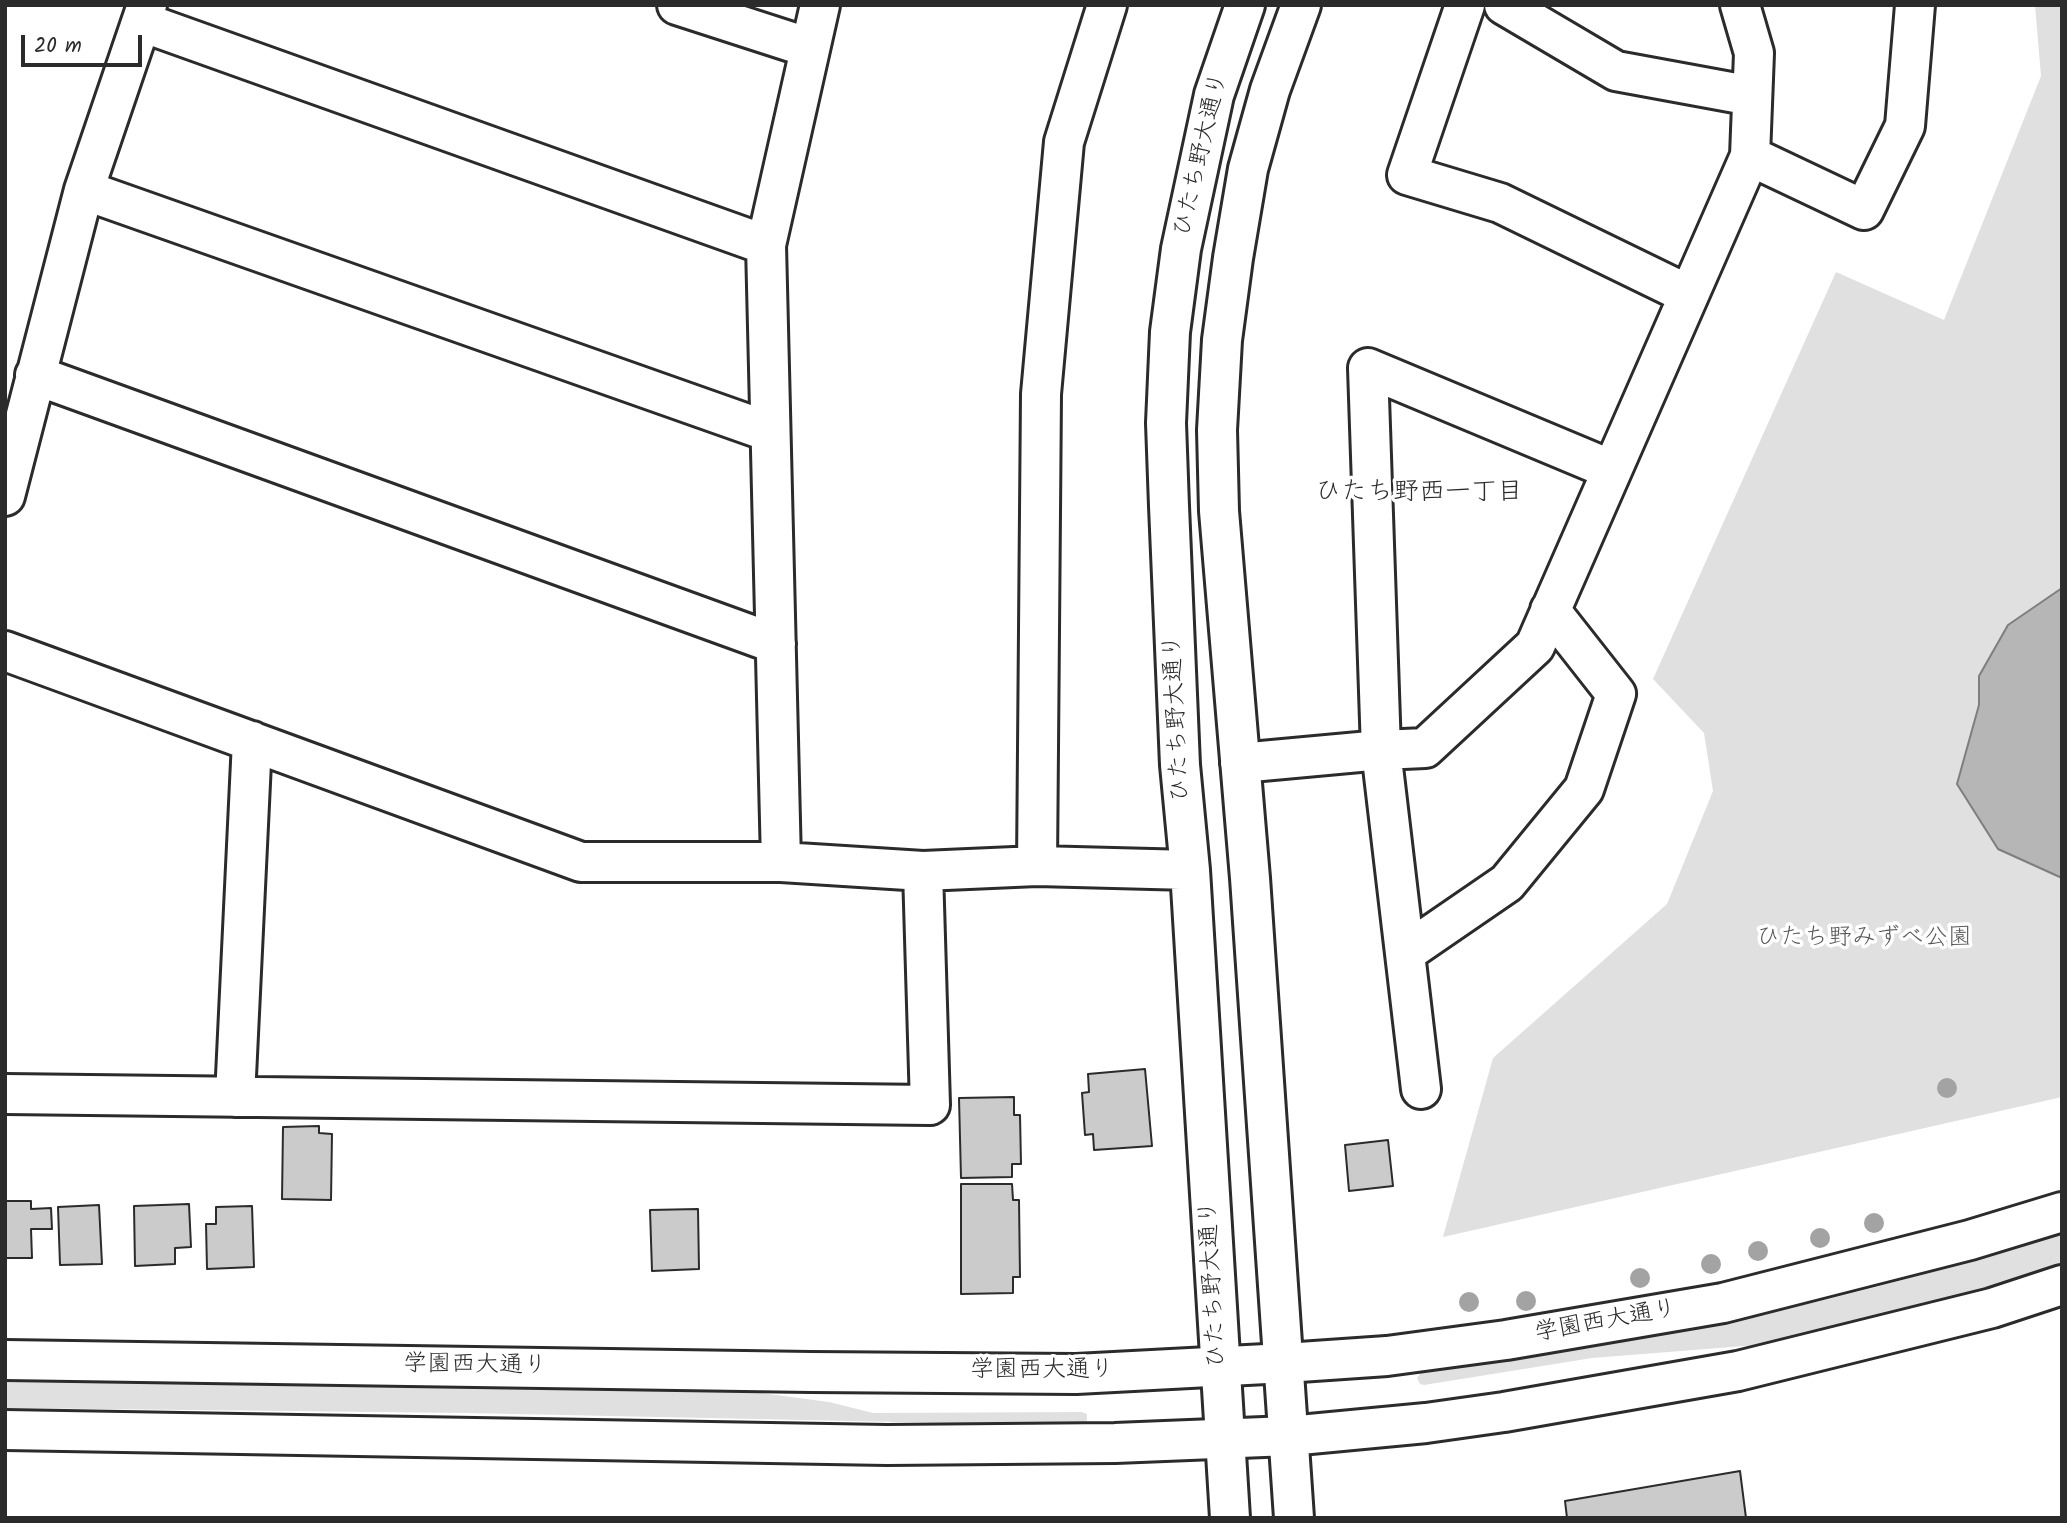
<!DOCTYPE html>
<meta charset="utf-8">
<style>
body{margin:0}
#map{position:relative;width:2067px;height:1523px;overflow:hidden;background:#fff;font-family:Kalam,sans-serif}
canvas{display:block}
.frame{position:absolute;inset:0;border:7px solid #2b2b2b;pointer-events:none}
.scale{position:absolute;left:21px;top:35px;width:121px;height:32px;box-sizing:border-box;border:4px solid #2b2b2b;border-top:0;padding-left:9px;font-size:21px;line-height:24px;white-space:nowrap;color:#2b2b2b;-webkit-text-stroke:5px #fff;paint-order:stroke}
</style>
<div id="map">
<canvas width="2067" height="1523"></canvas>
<div class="frame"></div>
<div class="scale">20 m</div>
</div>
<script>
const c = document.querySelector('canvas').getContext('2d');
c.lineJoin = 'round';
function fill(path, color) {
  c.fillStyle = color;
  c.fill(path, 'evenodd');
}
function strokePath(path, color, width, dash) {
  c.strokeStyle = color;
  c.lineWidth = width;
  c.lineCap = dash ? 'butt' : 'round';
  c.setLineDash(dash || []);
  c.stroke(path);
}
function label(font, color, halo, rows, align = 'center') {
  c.font = font + ' Kalam,"Klee One",sans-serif';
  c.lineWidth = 7;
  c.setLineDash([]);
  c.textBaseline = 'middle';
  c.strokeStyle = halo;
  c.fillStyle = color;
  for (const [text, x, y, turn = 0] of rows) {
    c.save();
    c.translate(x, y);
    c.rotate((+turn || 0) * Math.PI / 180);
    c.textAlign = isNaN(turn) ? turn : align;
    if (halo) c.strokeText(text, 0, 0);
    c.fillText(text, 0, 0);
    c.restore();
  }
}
fill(new Path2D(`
 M2035,5H2062V1097L1443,1237L1493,1058L1667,904L1713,791L1704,733L1653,679L1836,272L1944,320L2041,76Z
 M2062,1234V1267L1924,1304L1770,1344L1592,1358L1424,1385L1420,1384L1417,1378L1422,1371C1546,1351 1672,1335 1794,1307C1884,1287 1973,1260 2062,1234Z
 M5,1378L723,1388L829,1402L873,1413L1082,1412L1087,1414V1420L1084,1424L1043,1425L467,1413L5,1408Z`), '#e0e0e0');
const water = new Path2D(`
 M2062,588V878L1998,849L1957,784L1979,705V676L2008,625Z`);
fill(water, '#b6b6b6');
strokePath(water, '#7e7e7e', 2);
const building = new Path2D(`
 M1145,1069L1152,1146L1094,1150L1093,1134L1085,1135L1082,1093L1089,1092L1088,1074Z
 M1014,1097V1115H1020L1021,1164H1012V1177L961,1178L959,1098Z
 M319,1126V1133L332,1134L331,1200L282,1199L283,1127Z
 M1388,1140L1393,1186L1349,1191L1345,1145Z
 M961,1184H1012L1013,1200H1019L1020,1277H1013V1293L961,1294Z
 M5,1201H31V1209L51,1208L52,1229H31L32,1258H5Z
 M189,1204L191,1247L175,1248V1264L135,1266L134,1206Z
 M99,1205L102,1264L60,1265L58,1207Z
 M252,1206L254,1267L207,1269L206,1224H216V1207Z
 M698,1209L699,1269L652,1271L650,1210Z
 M1740,1471L1746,1518H1567L1565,1501Z`);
fill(building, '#cbcbcb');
strokePath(building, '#2b2b2b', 2);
const minor = new Path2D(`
 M677,5L810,48
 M1465,5L1407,175L1500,203L1689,295
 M1504,5L1616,71L1752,96
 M142,22L766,245
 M1750,156L1864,210L1905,126L1915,5
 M84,190L770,432
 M35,375L776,644
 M5,496L84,190L147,5
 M5,651L581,862H781L923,871L1037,866L1190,870
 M1240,763L1381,750L1425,748L1535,646L1750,156L1754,53L1740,5
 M781,862L766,245L820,5
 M1037,866L1041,394L1064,142L1107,5
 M1405,953L1507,883L1584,789L1616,694L1550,610
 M1421,1089L1381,750L1368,368L1612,470
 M5,1094L930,1105L923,871
 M235,1097L252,741
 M1230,1518L1190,870L1180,765L1169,506L1166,423L1170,332L1181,249L1214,95L1245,5
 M1294,1518L1250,878L1219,511L1217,430L1222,340L1233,258L1248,169L1270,90L1301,5`);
const major = new Path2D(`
 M5,1360L811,1372L1076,1374L1285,1363L1387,1356L1506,1340L1723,1303L1970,1240L2062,1212
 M5,1430L887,1445L1115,1443L1289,1436L1426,1423L1504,1412L1738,1371L1992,1308L2062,1285`);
strokePath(minor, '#2b2b2b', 44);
strokePath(major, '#2b2b2b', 44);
strokePath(minor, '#fff', 38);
strokePath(major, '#fff', 38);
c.fillStyle = '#a3a3a3';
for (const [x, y] of [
 [1947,1088],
 [1874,1223],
 [1820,1238],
 [1758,1251],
 [1711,1264],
 [1640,1278],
 [1526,1301],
 [1469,1302]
]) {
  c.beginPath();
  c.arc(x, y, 10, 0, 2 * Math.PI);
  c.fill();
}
label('24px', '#2b2b2b', '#fff', [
 ["ひたち野大通り",1203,155,-77],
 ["ひたち野大通り",1179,718,-93],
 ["ひたち野大通り",1215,1284,-93],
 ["学園西大通り",1606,1323,-10],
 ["学園西大通り",475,1367,1],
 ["学園西大通り",1042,1372]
]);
label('24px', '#585858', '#fff', [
 ["ひたち野みずべ公園",1864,940]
]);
label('26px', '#2b2b2b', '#fff', [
 ["ひたち野西一丁目",1419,495]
]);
</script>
